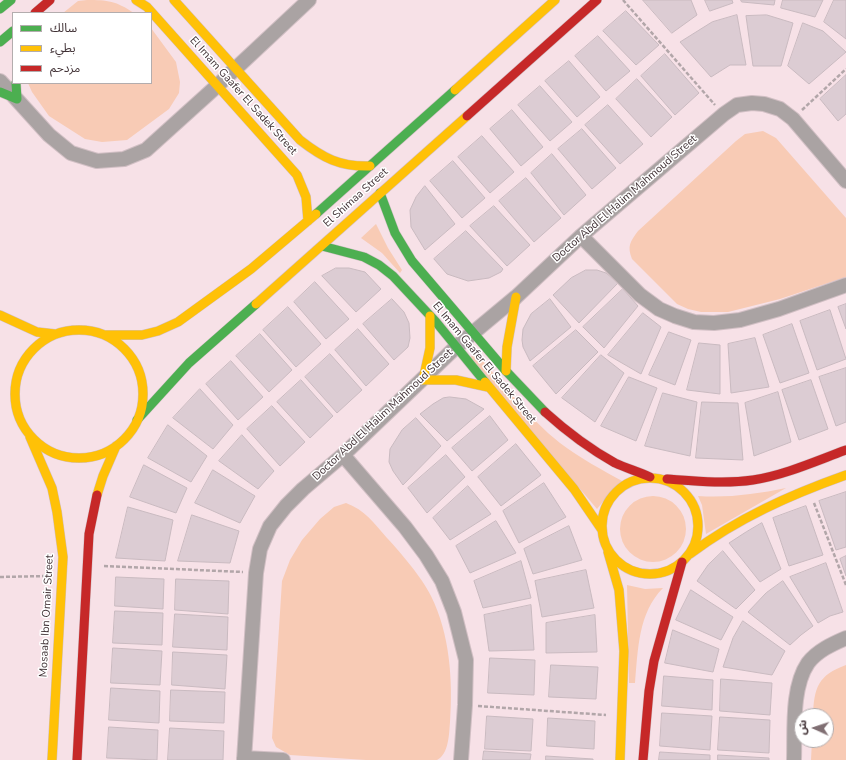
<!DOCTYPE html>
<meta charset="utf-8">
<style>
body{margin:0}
#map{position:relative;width:846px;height:760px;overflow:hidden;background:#f7e1e7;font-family:"Nunito Sans","Noto Sans Arabic",sans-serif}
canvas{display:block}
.legend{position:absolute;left:12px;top:12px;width:140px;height:72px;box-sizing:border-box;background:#fff;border:1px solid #b3adae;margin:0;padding:5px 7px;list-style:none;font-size:12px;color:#403135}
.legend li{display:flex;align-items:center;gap:8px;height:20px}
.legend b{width:20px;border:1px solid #b3adae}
.north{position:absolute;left:794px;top:708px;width:40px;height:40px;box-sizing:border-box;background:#fff;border:1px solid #b3adae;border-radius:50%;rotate:273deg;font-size:11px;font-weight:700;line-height:16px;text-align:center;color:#403135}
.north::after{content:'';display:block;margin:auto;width:14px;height:18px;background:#806f73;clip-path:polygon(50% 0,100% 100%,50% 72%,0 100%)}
</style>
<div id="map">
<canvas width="846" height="760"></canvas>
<ul class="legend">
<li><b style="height:5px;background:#4caf50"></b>سالك</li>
<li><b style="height:5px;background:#ffc107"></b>بطيء</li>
<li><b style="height:5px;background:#c62828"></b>مزدحم</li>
</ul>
<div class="north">ش</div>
</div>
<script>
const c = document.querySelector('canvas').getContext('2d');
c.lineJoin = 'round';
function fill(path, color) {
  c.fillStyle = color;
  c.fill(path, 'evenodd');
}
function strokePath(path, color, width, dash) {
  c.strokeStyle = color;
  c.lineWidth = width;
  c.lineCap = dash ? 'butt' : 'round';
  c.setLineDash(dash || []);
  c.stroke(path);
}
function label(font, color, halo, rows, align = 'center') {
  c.font = font + ' "Nunito Sans",sans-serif';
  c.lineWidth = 3;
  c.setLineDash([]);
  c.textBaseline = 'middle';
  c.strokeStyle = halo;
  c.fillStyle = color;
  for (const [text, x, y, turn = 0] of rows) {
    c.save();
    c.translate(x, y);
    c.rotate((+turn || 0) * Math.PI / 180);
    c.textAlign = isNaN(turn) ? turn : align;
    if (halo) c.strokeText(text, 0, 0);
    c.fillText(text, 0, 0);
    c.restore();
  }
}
fill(new Path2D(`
 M87,0C108,0 116,1 134,13H63L78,1Z
 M151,28L176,62L180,82L179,93L169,109L127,140L102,142L85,139L49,116L32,92L28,83H151Z
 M763,131L776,138L846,218V277L780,299L728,312H701L688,309L677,304L632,259C627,246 630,242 638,231L736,141L745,134Z
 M376,224L388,248L402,270L400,273L382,253L361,238Z
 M476,353C503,383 528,418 560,443C580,458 602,470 624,482L610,493L597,509L469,358Z
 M786,488L706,534L702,505L698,496C728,498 757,494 786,488Z
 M620 529a33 33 0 1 1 66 0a33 33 0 1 1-66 0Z
 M346,503C365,510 374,523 387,538C402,554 422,578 431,596C450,634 453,681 450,722C449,734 449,754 437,760H366L290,755L276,747L272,738L282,581L290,560L302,540L320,519L334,507Z
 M627,585L645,589L663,588C638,613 638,650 635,683H629Z
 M846,665V760H811L812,740H826V716H813C814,688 818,675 846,665Z`), '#f8cbb5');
const building = new Path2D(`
 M643,0H691L697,15L672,33Z
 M705,0H732L733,3L710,11Z
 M741,0H775L774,5L742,2Z
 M783,0H823L815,17L781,8Z
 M834,0H846V39L824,22Z
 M626,11L659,45L636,65L603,31Z
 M737,15L746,65H730L711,77L680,42L712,22Z
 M767,15L793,23L781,66H753L746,16Z
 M803,23L823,31L846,52L809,84L788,66Z
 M598,36L630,71L606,91L575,56Z
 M665,54L699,93L675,115L641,76Z
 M569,61L600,97L577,117L545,81Z
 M846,75V114L838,121L820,99Z
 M637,79L672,117L651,137L616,99Z
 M540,86L572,122L550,141L518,105Z
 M608,105L643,144L620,164L585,125Z
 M512,110L543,147L521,166L490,129Z
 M582,129L616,168L592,189L558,149Z
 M482,136L514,172L490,193L458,157Z
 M552,154L586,195L564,215L531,173Z
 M453,161L485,198L462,218L430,181Z
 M526,178L561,218L534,242L499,201Z
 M425,186L455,224L425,250L411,227L410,210L416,197Z
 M494,206L530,245L507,266L470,226Z
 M466,231L503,269L501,272L489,278L468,281L447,274L434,259Z
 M336,268H349L365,272L381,289L356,312L322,276Z
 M586,270H597L606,273L618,283L579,323L553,295L571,278Z
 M315,282L349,319L326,339L294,302Z
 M623,289L638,306L604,348L583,327Z
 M392,299L404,312L409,323L410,338L408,347L394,360L363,324Z
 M550,299L571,327L530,361L523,347L522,340L523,329L531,314Z
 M846,304V329L838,307Z
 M288,307L321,344L296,367L263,330Z
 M830,310L846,359L817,370L800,321Z
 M643,313L661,327L641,374L608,355Z
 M792,324L809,373L780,383L763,335Z
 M358,329L389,364L366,386L335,350Z
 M576,330L598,352L556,394L533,366Z
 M669,332L691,340L675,385L649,375Z
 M260,334L292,370L269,392L236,356Z
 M755,338L769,387L731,393L728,344Z
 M699,343L720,345V394L687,390Z
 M330,354L362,390L337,413L305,377Z
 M601,355L624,373L595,422L562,398Z
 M231,361L263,397L238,420L206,384Z
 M846,368V422L836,426L819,377Z
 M629,377L657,388L636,441L601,426Z
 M301,380L333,416L310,438L277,402Z
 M811,380L828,429L799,440L782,390Z
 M200,389L233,425L213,449L173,418Z
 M778,392L791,442L754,456L745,403Z
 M663,393L697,402L690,456L645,446Z
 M450,397L466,399L484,409L447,441L420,414L433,404L443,398Z
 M702,402L738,403L743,460L696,458Z
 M272,406L305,442L280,466L247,429Z
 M490,416L508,440L472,471L452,448Z
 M416,418L441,446L403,485L393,471L389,462L390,449L402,430Z
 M168,425L207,456L191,482L148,458Z
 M242,435L274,471L258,489L219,461Z
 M516,444L541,475L501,506L478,477Z
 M446,455L465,477L427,513L408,488Z
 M144,465L187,488L176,513L130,497Z
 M213,470L255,496L240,523L195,503Z
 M544,483L566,517L519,543L503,511Z
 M468,486L491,514L450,540L433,518Z
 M846,492V547L836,550L819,501Z
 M806,506L823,555L789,566L773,518Z
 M128,507L173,520L165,561L116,558Z
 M192,515L239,531L230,563L178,561Z
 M496,521L516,553L470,573L456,546Z
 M762,523L781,569L760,582L729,543L746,532Z
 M569,526L582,560L533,574L524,549Z
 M723,551L755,590L736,609L697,581L708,565Z
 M846,556V576L840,559Z
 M521,561L531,598L483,608L474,581Z
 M826,563L843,612L830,616L818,623L790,577Z
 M586,570L594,608L542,617L535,581Z
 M116,577L164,579L163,609L115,606Z
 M176,579L229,581L228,614L175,610Z
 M783,581L813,626L801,635L790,645L748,612L766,593Z
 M691,590L733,617L721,640L676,620Z
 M531,605L534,650L489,651L484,615Z
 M115,611L163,613L162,645L113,643Z
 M175,614L228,617L227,650L173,647Z
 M595,615L597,652L546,653V623Z
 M743,621L785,651L772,675L723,667L733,638Z
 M673,630L719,649L713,672L665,663Z
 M113,648L162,651L160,685L111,683Z
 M173,652L227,655L225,689L172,685Z
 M490,658L535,660L534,695L488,693Z
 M551,665L598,667L596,699L549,697Z
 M664,676L713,680L712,710L662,706Z
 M721,679L772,683L770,715L720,711Z
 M111,688L160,691L159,723L109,720Z
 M171,690L225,692L224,723L170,721Z
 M662,713L712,716L710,750L660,746Z
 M487,716L533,719L531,751L485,749Z
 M720,717L770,720L769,753L718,750Z
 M548,718L595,721L594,749L547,746Z
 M109,727L158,730L157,760L107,758Z
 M170,728L224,731L223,760H168Z
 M484,751L531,754L530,760H483Z
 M660,752L710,755V760H659Z
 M718,755L769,758V760H718Z
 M546,756L593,759V760H546Z`);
fill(building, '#dcccd3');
strokePath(building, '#c9bac0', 1);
const street = new Path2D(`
 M0,81L49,135L71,153L97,161L124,159L146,150L218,85L309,0
 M581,236L640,295L659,309L675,316L694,322L714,323L740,320L779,309L846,285
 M343,455L405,527L426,555L442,581L454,612L466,660L465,705L461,760
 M244,758L283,760
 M244,760L256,573L260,549L270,526L286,506L303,489L343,455L456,347L516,297L581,236L724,114L737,105L752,103L764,104L780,109L793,119L846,181
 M794,760C795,731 791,688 808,663C817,651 832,644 846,638`);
const fast = new Path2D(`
 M0,9L11,0
 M0,42L13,31
 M0,92L17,99L16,83
 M380,193L395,233L412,261L506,371L545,412
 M316,214L455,90
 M322,246L364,257L379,265L393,276L436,322L485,382
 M137,420L189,363L256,304`);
const slow = new Path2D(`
 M136,0L147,7L297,175L306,197L308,221
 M174,0L300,140C323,158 340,167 370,166
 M455,90L555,0
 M256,304L467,116
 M0,315L37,332L55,334
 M430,316V348L423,380H456L488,387
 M15 394a64 64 0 1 1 128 0a64 64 0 1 1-128 0Z
 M105,335H142L158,331L178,322L251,269L316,214
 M506,371L507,347L516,297
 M485,382L574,489L602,530
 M30,437L52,488L57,512L63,557L52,760
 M602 526a48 48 0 1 1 96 0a48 48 0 1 1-96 0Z
 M97,495L103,476L116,446
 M608,552L619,590L624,651L620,760
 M690,554C738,518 790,495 846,475`);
const jam = new Path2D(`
 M35,13L50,0
 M467,116L597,0
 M545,412C566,431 590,449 615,463C626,468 639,472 650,477
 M667,479C695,481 725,484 753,480C785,475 816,461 846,450
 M77,760L89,534L97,495
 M643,760L649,691L654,661L682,562`);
strokePath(street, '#d1bfc4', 16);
strokePath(fast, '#d1bfc4', 10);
strokePath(slow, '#d1bfc4', 10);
strokePath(jam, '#d1bfc4', 10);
strokePath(new Path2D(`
 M623,0L715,105
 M802,110L846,69
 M814,503L846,585
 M104,566L243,572
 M0,577L46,576
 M478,706L606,715`), '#b2a6a9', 2.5, [4, 2]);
strokePath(street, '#aaa3a3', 14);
strokePath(fast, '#4caf50', 9);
strokePath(slow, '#ffc107', 9);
strokePath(jam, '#c62828', 9);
label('11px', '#403135', '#fff', [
 ["El Imam Gaafer El Sadek Street",243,96,48],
 ["El Shimaa Street",356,198,-42],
 ["Doctor Abd El Halim Mahmoud Street",625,199,-41],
 ["El Imam Gaafer El Sadek Street",484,363,50],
 ["Doctor Abd El Halim Mahmoud Street",383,415,-43],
 ["Mosaab Ibn Omair Street",47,616,-87]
]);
</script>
